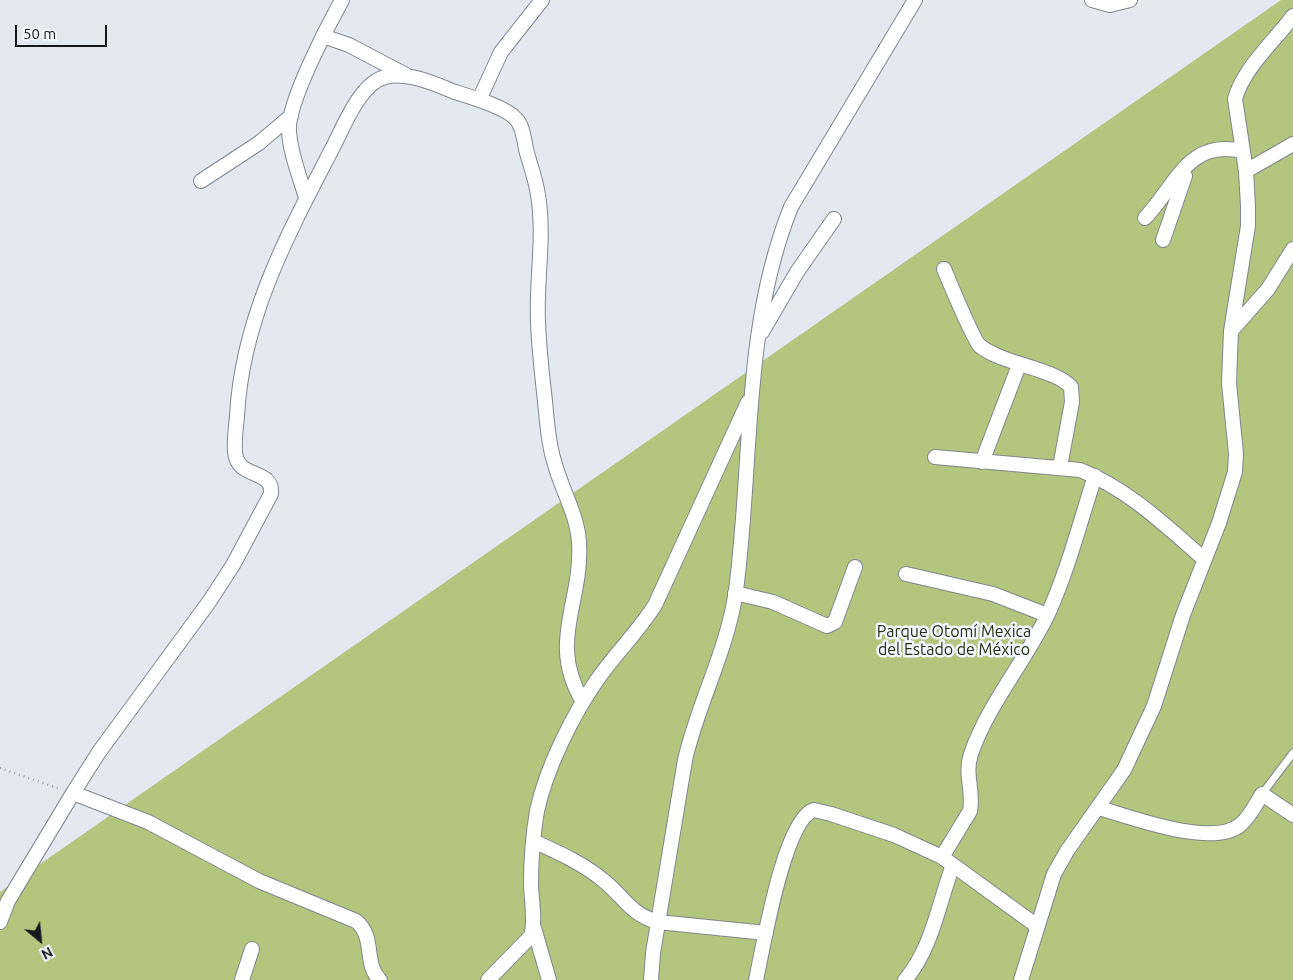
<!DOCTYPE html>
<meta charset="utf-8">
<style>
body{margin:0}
#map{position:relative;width:1293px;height:980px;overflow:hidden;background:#e4e9f1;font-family:Ubuntu,sans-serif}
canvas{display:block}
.north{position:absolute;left:15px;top:915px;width:50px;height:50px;-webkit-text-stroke:4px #f2f7ff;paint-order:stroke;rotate:152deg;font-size:14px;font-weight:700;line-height:20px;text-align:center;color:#16181b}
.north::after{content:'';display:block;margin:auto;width:18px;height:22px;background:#16181b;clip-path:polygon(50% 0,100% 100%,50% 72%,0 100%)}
.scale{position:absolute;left:15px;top:25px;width:92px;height:22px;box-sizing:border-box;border:2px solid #16181b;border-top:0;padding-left:6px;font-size:15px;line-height:18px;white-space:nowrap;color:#16181b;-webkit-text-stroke:4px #f2f7ff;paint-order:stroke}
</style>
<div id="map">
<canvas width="1293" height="980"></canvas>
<div class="north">N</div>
<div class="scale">50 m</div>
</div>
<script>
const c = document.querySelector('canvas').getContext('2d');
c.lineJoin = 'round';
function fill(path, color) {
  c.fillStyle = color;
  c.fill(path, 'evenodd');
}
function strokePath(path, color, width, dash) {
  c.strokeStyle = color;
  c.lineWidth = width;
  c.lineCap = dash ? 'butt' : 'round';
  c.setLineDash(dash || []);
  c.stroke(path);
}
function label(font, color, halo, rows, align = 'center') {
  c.font = font + ' Ubuntu,sans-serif';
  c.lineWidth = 5;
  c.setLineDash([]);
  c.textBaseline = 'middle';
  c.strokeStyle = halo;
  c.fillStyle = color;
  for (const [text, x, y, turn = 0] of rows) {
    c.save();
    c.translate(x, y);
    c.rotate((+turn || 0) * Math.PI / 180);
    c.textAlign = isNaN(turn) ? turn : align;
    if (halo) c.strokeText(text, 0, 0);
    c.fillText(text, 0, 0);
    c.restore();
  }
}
fill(new Path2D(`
 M1281,0H1293V980H0V892Z`), '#b4c57e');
const service = new Path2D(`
 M1262,794L1293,753`);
const minor = new Path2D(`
 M1092,0L1110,5L1130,0
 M323,36L349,45L406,75
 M479,100L501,52L542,0
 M1246,171L1293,144
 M201,181L259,143L291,116
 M306,198C300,177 290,153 289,131C287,104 328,25 342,0
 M1145,218C1177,184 1188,139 1242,151
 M1163,240L1185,176
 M944,269C949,281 974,341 980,346C1002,364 1056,369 1071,387L1072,402L1060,467
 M1231,331L1268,289L1293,249
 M762,332L797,272L834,219
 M935,457L1080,470C1128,489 1166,526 1204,559
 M982,462L1019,365
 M906,574L993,594L1047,615
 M735,593L773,602L827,626L835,622L855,567
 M73,793L148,822L259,881L356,921C376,937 363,964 380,980
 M1099,808C1131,817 1212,848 1240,825C1250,817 1256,804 1262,794L1293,815
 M533,841C557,852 583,863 604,881C625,898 630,914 658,922L766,933
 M942,857L970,811C974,791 964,774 971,754C988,704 1025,662 1048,614C1068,570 1080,522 1095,476
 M0,922L8,901L73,793L99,752L209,602L233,565L271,494C274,468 237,480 235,452C234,440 236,428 237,416C242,318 288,234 332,149C343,128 360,83 385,77C407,71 435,84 455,92C471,97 506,107 516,119C524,127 524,143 527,153C531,167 536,181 538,195C545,237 536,280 538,322C539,349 542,375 545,401C547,421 548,442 554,461C561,489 577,513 579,542C583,603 547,642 583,702
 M534,928L549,980
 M242,980L252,949
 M488,980L531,936C536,919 531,900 531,883C531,859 533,835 537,811C546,769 572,716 597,680C615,654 638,632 655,605L748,402
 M651,980L653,953L685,760C698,703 728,649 736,590C753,462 742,329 791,207L915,0
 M756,980C763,948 784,819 814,810L831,814L894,835L942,857L1037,926
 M905,980C932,949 939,902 953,865
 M1021,980L1054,874L1067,851L1124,770L1154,706L1183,615L1219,523L1235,472L1236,454L1229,383L1231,331L1248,226V206L1246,171L1235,99C1244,67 1274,42 1293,16`);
strokePath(service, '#82868d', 9);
strokePath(minor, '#82868d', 16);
strokePath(new Path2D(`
 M0,768L60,789`), '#9da1a7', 2.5, [1, 4]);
strokePath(service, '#fff', 7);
strokePath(minor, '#fff', 14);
label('16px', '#282f0e', '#f2f7ff', [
 ["Parque Otomí Mexica",954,632],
 ["del Estado de México",954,650]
]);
</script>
